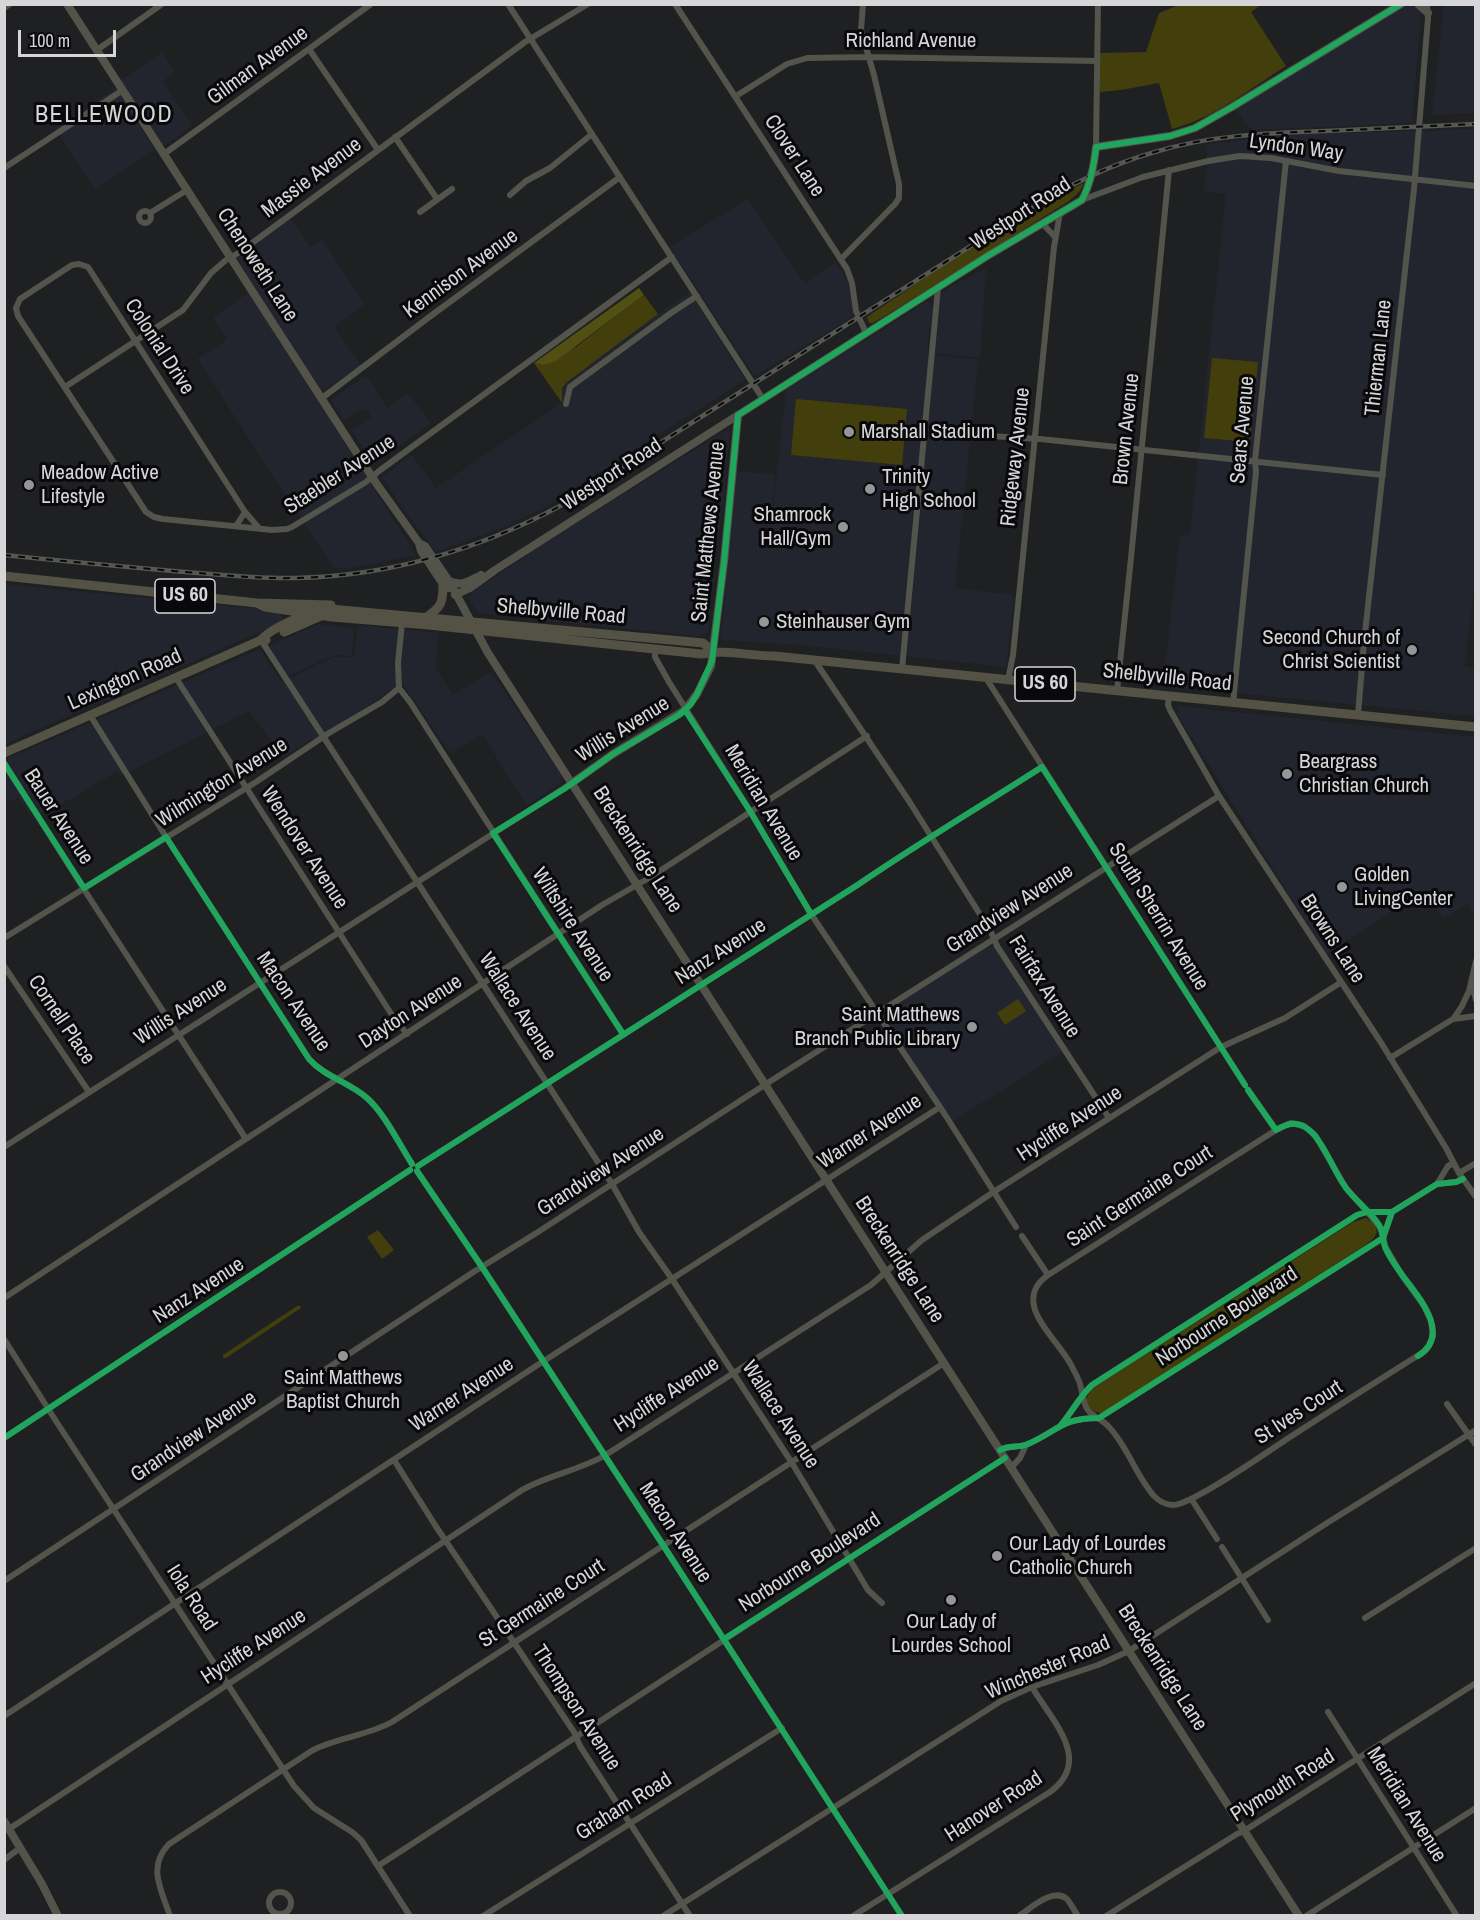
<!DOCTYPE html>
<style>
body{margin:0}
#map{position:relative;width:1480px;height:1920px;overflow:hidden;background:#1f2022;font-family:"Archivo Narrow",sans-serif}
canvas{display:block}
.frame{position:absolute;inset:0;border:6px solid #d6d6d9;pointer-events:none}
.scale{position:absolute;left:18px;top:30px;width:98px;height:27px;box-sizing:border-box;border:3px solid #d6d6d9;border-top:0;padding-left:8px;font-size:18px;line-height:21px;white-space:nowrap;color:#d6d6d9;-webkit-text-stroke:4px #09090b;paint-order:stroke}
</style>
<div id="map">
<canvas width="1480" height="1920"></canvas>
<div class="frame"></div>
<div class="scale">100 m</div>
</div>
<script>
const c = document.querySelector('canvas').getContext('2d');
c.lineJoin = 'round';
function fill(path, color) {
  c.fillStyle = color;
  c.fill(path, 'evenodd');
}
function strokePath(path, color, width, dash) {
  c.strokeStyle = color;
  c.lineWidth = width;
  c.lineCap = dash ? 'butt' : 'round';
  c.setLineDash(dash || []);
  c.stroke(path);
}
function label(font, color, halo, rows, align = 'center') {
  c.font = font + ' "Archivo Narrow",sans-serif';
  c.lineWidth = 6;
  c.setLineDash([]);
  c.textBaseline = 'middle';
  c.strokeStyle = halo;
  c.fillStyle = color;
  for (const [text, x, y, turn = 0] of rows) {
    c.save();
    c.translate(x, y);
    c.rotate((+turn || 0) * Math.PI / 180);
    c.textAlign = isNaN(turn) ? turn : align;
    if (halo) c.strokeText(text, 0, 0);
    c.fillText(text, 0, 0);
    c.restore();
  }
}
fill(new Path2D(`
 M1444,5H1475V113L1432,115Z
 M1404,6L1416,7L1421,13L1412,123L1252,130L1235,110Z
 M162,52L175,72L163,81L192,126L163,147L120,81Z
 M116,88L155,150L95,189L55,128Z
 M1475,129L1476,569L1465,666L1475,668V716L1163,686L1180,535H1190L1226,194L1204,191L1207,165L1206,145L1282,135Z
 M747,199L805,284L836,262L848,283L854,316L754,376L670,247Z
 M291,219L310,247L322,239L365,304L335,327L361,365L322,391L236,259Z
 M986,268L980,358L935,353L941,292Z
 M249,292L416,555L347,569L333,567L197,359L228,339L213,318Z
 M690,292L745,380L546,507L494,531L436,552L399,503L382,477L412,455L436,488L562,403V388L567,382L658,314Z
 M928,301L932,308L927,354L978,360L955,588L1014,595L1006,667L800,645L721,640L735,471L775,475L769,548L786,390Z
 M366,375L387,408L408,393L431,423L374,464L351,430L371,417L366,408L344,420L331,400Z
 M730,428L722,516L717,540L708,632L700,636L528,619L530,594L527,618L504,615L503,613L497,612L496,614H486L478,612L474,607L470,601V597L477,588L527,556L526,554Z
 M4,584L268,610L281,613L283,616L282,622L5,744Z
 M318,624L350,628L354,631L352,656L335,655L288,676L269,646Z
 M358,625L439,633L435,668L453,694L491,672L561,775V783L527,806L482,734L450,753L403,685L391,690L362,710L283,757L249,711L120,776L117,771L78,795L32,819L19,798L5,803L4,760L260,649L281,682L334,657H354Z
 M1178,706L1475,737V915L1468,904L1443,919L1423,891L1326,954L1178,715Z
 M988,946L994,947L1063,1052L953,1121L884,1017L886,1011Z`), '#23252e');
fill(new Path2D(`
 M1179,5H1261L1251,12L1286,66C1250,89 1214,118 1172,129L1159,83L1121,90L1100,92V53L1146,52L1159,13Z
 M1084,183L1080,191L1069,201L885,316L873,323H869L867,317C936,271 1010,217 1084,183Z
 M644,295L658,314L567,382L562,388V403L534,363L543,365L576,347Z
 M1212,358L1258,362L1250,442L1204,438Z
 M796,399L907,409L902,465L791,455Z
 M1018,999L1026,1011L1005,1025L997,1013Z
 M1366,1218L1376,1225C1379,1236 1372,1240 1364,1246L1104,1412C1094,1415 1088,1407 1086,1398L1093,1388L1353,1222Z
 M378,1230L394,1250L382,1259L367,1237Z
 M297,1306H300L301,1308L226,1358H223V1355Z`), '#423f0c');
fill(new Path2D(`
 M639,288L644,295L556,361L543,365L534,363Z`), '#524f12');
strokePath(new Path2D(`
 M508,4L763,399
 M675,4L847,269L852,283L856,311L866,333
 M4,8L10,4
 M309,49L378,150
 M97,50L162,4
 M736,96L787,64L807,58L869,57L1097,61
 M395,137L437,199
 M1096,147L1098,4
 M164,154L371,4
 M4,168L123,90
 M510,195L526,181L550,168L592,134
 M1082,200L1143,177L1208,161L1240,156L1271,158L1339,171L1476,186
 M139 217a6 6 0 1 1 12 0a6 6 0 1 1-12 0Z
 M420,212L452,189
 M150,213L187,190
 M1042,223L1055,237
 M841,259L895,204L899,198V184L874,75L861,30L863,4
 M65,387L183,310L211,273L226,260L240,252L525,42L588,4
 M322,398L432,315L620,177
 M566,404L570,387L671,313L697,296
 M974,435L1040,439L1383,475
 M236,526L245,512
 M259,528L245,512L88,267L79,264L72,265L20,299L16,308L18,316L146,512L154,517L163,519L272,530L287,529L292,527L366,482L379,471L672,257
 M261,640L612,1184L639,1232L672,1279L792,1463L868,1590L882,1603
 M655,649V657L669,682L750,811L811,914L944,1113L1016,1227
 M815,661L909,801L991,932L997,946L1109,1118
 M902,669L938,288
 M176,678L390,1012L407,1034
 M986,678L1245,1085
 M1008,680L1013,655L1054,247L1060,213
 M399,688L410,702L623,1034
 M1117,691L1131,558L1169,170
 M1169,696L1168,705L1170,710L1219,796L1380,1041L1446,1148L1459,1173L1476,1197
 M1233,703L1256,472L1255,461L1286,161
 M90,715L166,837L309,1059C325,1077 349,1082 367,1098C385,1114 399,1144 412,1164
 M1358,715L1364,642L1414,189L1428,18L1427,4
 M4,763L87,894L246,1139
 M4,938L256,782L329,733L382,702L399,688L398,663L402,623
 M4,966L89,1092
 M1472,986L1476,1000
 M1454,1018L1462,1006L1469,991L1476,961
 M1390,1058L1453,1019L1476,1016
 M1248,1090L1276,1130
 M1291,1123L1304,1126L1315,1135L1346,1188L1381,1228L1385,1246L1403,1277L1424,1306L1431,1321L1433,1336L1429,1346L1425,1351C1379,1380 1333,1409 1287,1439C1269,1451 1190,1506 1173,1505C1166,1505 1159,1501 1154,1496C1136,1476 1128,1447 1109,1427C1103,1420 1093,1417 1088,1410C1083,1403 1083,1396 1081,1388C1080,1380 1074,1371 1070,1363C1061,1347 1037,1323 1034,1306C1031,1292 1037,1283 1048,1275L1276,1130Z
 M4,1147L572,783
 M418,1166L859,884C919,843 981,806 1042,767
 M417,1171L482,1267L663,1545L902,1916
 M1459,1173L1476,1163
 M1437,1184L1448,1166L1454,1163
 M1022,1236L1048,1275
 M4,1298L602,905L649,878L867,736
 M4,1339L54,1418L294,1786L314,1808L352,1832L361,1840L410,1916
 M1447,1404L1476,1445
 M1061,1425C1072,1412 1080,1396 1092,1385L1357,1215L1367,1212H1392L1437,1184L1456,1182L1463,1179
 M4,1438L410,1170
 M1000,1450C1009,1445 1019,1448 1028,1444C1058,1431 1061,1418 1099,1418L1383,1238L1392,1212
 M394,1460L435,1525L574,1732L580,1746L690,1916
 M1011,1468L1020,1458L1026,1445
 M1192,1500L1217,1539
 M1222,1547L1268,1620
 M4,1581L475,1271L538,1232L766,1084L1219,796
 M1365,1618L1476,1548
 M1328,1712L1457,1916
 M4,1716L536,1366L940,1107
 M9,1829L522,1490C548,1475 577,1471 604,1456L871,1285L922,1240L995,1191L1221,1047L1285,1018L1340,983
 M4,1860L20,1848
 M378,1866C588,1730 795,1592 1005,1458
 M269 1903a11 11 0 1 1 22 0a11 11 0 1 1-22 0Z
 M170,1916C161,1889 147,1867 169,1844L313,1750C338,1737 367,1736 392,1722L944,1363
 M483,1916L782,1728
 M663,1916L1001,1701L1032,1687L1098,1665L1129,1651L1327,1523L1476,1430
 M853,1916L1050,1792C1094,1760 1051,1720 1032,1687
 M1019,1916C1031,1908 1053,1887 1067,1899C1071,1904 1074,1910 1078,1916
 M1106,1916L1237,1834L1244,1831L1476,1683
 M1306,1916L1476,1808`), '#53544b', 6);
strokePath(new Path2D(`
 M67,4L376,483L419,543L425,546L449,581L488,653L1299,1916
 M1418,4L1428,13
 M419,543L421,551L443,584L448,588
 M449,581C462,587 469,581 481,575
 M455,595L470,588L495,570L989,255L1082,200C1091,183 1094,166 1096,147L1170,136L1195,128L1232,107L1401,4
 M572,783L613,754L685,710L697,694L711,666L724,562L738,415
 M4,1821L42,1884L58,1916`), '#535349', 8);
strokePath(new Path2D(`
 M4,576L257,603L331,605
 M257,603L265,607L332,617L429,625L701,654C724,649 750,656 774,656L1476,727
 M427,617C442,606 443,602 443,584
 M284,632L323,615
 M261,640C272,627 312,610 330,609L682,641L703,643L713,651
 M4,753L261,640H266`), '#535244', 9);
const rail = new Path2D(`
 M4,555C61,561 117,566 173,571C214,574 255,579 296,578C389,576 480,549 562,505L1023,213C1065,187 1108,165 1155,152C1210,135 1268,133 1326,131C1376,129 1426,126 1476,124`);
strokePath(rail, '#575752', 4.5);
strokePath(rail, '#09090b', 2, [7]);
strokePath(new Path2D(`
 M685,710L750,811L811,914
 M4,763L84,888L166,837L309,1059C325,1077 349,1082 367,1098C385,1114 399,1144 412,1164
 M623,1034L493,833L564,789L613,754L679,715L691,704L697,694L712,661L724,562L738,415L989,255L1082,200C1091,183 1094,166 1096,147L1170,136L1195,128L1232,107L1401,4
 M1248,1090L1276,1130C1286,1124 1295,1121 1305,1127C1311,1131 1315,1135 1318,1140C1329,1155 1335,1173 1346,1188C1356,1201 1370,1211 1379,1225C1383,1232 1383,1240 1385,1247C1396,1274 1427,1299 1432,1325C1435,1339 1429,1349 1418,1356
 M418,1166L859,884C919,843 981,806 1042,767L1245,1085
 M417,1171L482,1267L663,1545L902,1916
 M1061,1425C1072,1412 1080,1396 1092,1385L1357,1215L1367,1212H1392L1437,1184L1456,1182L1463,1179
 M4,1438L410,1170
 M1000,1450C1009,1445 1019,1448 1028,1444C1058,1431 1061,1418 1099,1418L1383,1238L1392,1212
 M724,1639L1005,1458`), '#20a55d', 6);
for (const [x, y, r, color] of [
 [849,432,6,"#969699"],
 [29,485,6,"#969699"],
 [870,489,6,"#969699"],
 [843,527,6,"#969699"],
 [764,622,6,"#969699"],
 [1412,650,6,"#969699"],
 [1287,774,6,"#969699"],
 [1342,887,6,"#969699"],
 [972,1027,6,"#969699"],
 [343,1356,6,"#969699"],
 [997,1556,6,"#969699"],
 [951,1600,6,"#969699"]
]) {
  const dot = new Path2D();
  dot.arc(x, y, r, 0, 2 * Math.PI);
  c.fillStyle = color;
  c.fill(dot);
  strokePath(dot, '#09090b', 2);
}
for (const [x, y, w] of [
 [185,596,60],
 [1045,684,60]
]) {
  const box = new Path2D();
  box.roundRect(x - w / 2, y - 17, w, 34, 4.5);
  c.fillStyle = '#09090b';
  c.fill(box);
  strokePath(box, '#d6d6d9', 1.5);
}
label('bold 20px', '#d6d6d9', null, [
 ["US 60",185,596],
 ["US 60",1045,684]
]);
label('21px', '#d6d6d9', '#09090b', [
 ["Richland Avenue",911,41],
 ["Gilman Avenue",258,66,-36],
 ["Lyndon Way",1296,148,8],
 ["Clover Lane",794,156,57],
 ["Massie Avenue",312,178,-37],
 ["Westport Road",1021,214,-33],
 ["Chenoweth Lane",257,265,57],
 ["Kennison Avenue",461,274,-36],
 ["Colonial Drive",159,347,57],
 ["Thierman Lane",1379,358,-84],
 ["Brown Avenue",1127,429,-84],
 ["Sears Avenue",1243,430,-85],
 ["Ridgeway Avenue",1016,457,-84],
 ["Staebler Avenue",340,475,-33],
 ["Westport Road",612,475,-33],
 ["Saint Matthews Avenue",709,532,-84],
 ["Shelbyville Road",561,612,5],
 ["Shelbyville Road",1167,678,6],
 ["Lexington Road",125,680,-24],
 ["Willis Avenue",623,730,-32],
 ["Wilmington Avenue",222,783,-32],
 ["Meridian Avenue",763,803,59],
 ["Bauer Avenue",58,817,57],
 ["Wendover Avenue",304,848,57],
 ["Breckenridge Lane",637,850,57],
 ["Grandview Avenue",1010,909,-33],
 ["South Sherrin Avenue",1158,917,58],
 ["Wiltshire Avenue",572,925,57],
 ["Browns Lane",1332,939,57],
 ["Nanz Avenue",721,952,-33],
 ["Fairfax Avenue",1044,987,58],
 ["Macon Avenue",293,1002,56],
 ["Wallace Avenue",517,1007,57],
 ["Willis Avenue",181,1012,-33],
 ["Dayton Avenue",411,1012,-33],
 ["Cornell Place",61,1020,56],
 ["Hycliffe Avenue",1070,1124,-33],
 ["Warner Avenue",870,1132,-33],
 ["Grandview Avenue",601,1172,-33],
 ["Saint Germaine Court",1140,1197,-33],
 ["Breckenridge Lane",899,1260,57],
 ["Nanz Avenue",199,1291,-33],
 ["Norbourne Boulevard",1227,1317,-33],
 ["Warner Avenue",462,1395,-33],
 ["Hycliffe Avenue",667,1395,-33],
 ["St Ives Court",1299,1413,-33],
 ["Wallace Avenue",780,1415,57],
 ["Grandview Avenue",194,1437,-34],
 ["Macon Avenue",675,1533,57],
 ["Norbourne Boulevard",810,1563,-33],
 ["Iola Road",191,1598,57],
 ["St Germaine Court",542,1604,-33],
 ["Hycliffe Avenue",254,1647,-33],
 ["Winchester Road",1048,1668,-23],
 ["Breckenridge Lane",1162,1668,57],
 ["Thompson Avenue",576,1708,57],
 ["Plymouth Road",1283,1786,-32],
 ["Meridian Avenue",1406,1805,58],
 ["Graham Road",624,1807,-32],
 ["Hanover Road",994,1807,-33]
]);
label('21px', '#d6d6d9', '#09090b', [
 ["Marshall Stadium",861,432],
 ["Meadow Active",41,473],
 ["Lifestyle",41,497],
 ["Trinity",882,477],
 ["High School",882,501],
 ["Shamrock",831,515,"right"],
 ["Hall/Gym",831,539,"right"],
 ["Steinhauser Gym",776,622],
 ["Second Church of",1400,638,"right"],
 ["Christ Scientist",1400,662,"right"],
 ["Beargrass",1299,762],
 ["Christian Church",1299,786],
 ["Golden",1354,875],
 ["LivingCenter",1354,899],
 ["Saint Matthews",960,1015,"right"],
 ["Branch Public Library",960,1039,"right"],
 ["Saint Matthews",343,1378,"center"],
 ["Baptist Church",343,1402,"center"],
 ["Our Lady of Lourdes",1009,1544],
 ["Catholic Church",1009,1568],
 ["Our Lady of",951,1622,"center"],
 ["Lourdes School",951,1646,"center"]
], 'left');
c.letterSpacing = '1.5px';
label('24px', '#d6d6d9', '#09090b', [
 ["BELLEWOOD",104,116]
]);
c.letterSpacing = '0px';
</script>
